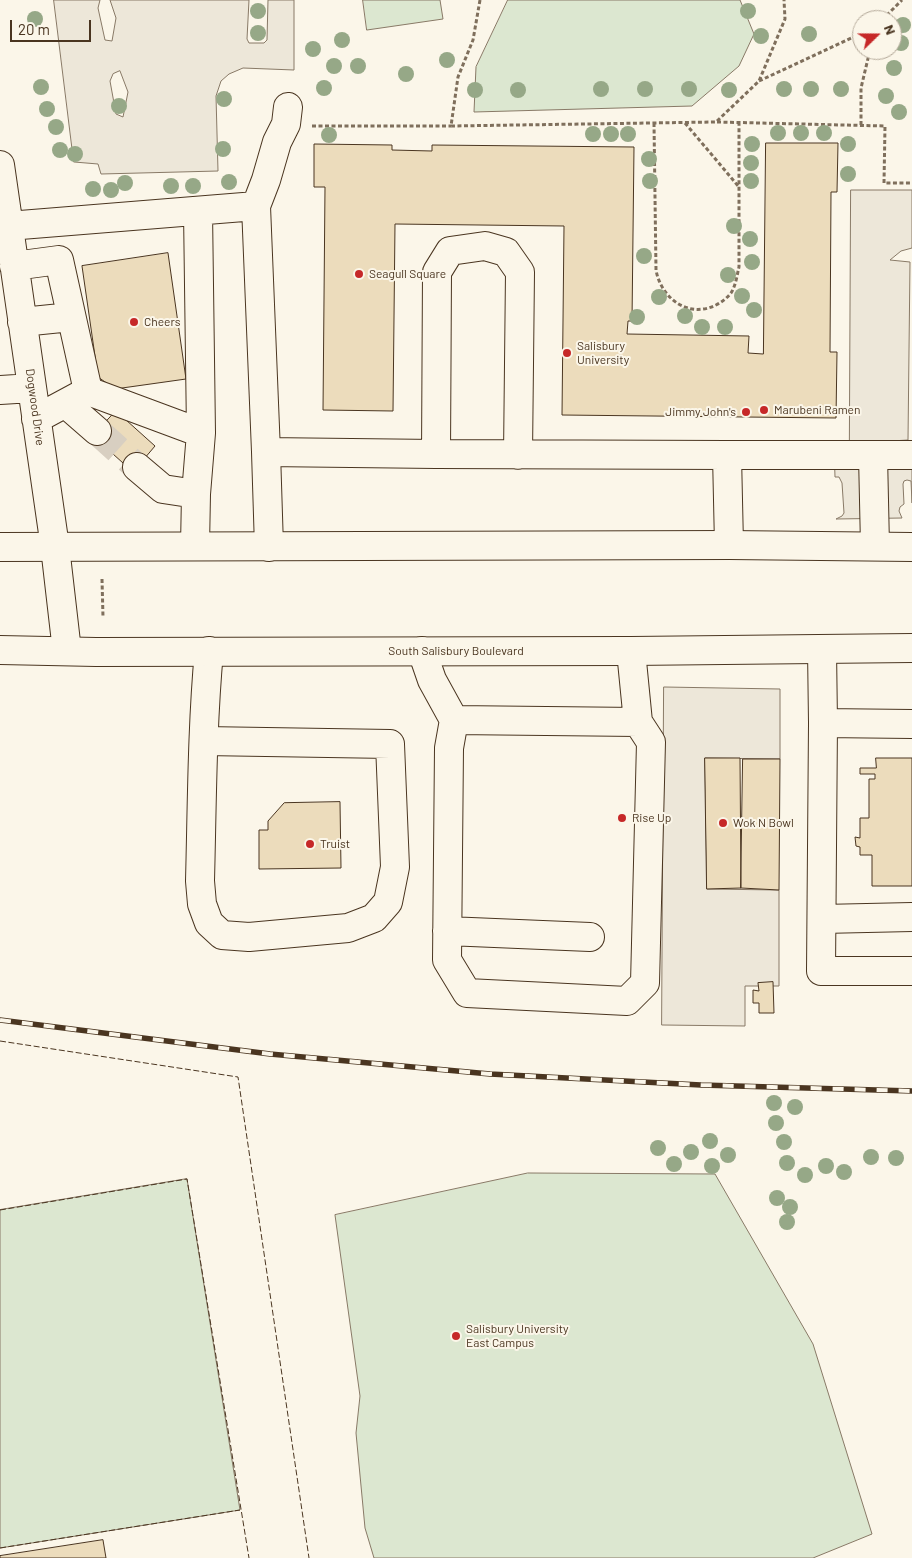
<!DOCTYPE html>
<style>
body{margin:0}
#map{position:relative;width:912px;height:1558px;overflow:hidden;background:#fbf6e9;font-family:Barlow,sans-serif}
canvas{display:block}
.north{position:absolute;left:852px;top:10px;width:50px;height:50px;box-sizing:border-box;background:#fbf6e9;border:1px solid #b4a999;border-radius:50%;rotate:68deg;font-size:14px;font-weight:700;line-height:20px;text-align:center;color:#4a3520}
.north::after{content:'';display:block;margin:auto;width:18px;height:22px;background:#c62828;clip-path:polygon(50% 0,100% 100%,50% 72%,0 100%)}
.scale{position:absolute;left:10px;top:20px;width:81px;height:22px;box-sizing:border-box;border:2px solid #4a3520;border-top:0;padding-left:6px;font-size:15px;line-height:18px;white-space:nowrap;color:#4a3520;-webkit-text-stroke:4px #fbf6e9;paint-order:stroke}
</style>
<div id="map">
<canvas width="912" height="1558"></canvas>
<div class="north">N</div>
<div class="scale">20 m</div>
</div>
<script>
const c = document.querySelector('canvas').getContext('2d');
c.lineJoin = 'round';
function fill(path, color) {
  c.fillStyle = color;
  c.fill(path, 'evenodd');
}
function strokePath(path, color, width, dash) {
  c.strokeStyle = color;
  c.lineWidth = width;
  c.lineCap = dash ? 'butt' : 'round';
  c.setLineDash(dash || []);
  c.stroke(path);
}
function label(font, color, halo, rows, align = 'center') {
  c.font = font + ' Barlow,sans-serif';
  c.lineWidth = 4;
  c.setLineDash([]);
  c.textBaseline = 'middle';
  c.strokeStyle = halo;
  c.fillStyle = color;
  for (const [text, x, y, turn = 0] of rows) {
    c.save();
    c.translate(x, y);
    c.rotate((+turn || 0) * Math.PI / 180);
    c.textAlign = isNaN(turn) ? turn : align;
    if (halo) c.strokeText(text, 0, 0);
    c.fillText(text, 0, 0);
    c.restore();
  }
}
const green = new Path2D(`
 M363,0H440L443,19L367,30Z
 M508,0H740L754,34L739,66L692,106L474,112L476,67Z
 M528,1173L715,1174L813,1344L872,1534L813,1558H374L365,1528L356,1433L360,1396L335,1215Z
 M187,1179L240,1510L0,1548V1210Z`);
fill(green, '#dce7d0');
strokePath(green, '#887966', 1);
const parking = new Path2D(`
 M54,0H100L98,8L105,40L112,41L116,18L110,0H249L247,39L249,43H264L267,40L268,0H294V70L243,68L229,74L221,81L216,96L218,171L101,174L98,164L74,162ZM120,71L128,92L123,117L116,114L110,81L113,74Z
 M851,190H912V248L901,251L890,260L910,262L908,440L891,441L889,443L912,448V503L911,481L907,480L904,481L903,484L904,504L900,507L899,511L902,518L836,519L842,516L844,513L842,483L839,477H835L834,447L849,442Z
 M664,687L780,689V759L705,758L707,889L779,890V986H745V1026L662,1025Z`);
fill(parking, '#ede7d9');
strokePath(parking, '#887966', 1);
const building = new Path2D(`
 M766,143H838L837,192H831L830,352H837L836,418L562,415L564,226L395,224L393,411L323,410L325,187H314V144L392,145V150L432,151V145L634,147L632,321H628L627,334L749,336L748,353L763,354Z
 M168,253L186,379L115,389L98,377L82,266Z
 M116,411L155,446L133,472L93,436Z
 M705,758H740L741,888L707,889Z
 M876,758H912V886H872V855H860V847L856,846L855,837L860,838V818H869V779H875V774H860V768H876Z
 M743,759H780L779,890L741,888Z
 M340,802L341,868L259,869V830H268V821L284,803Z
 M773,982L774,1013H759V1003H753V990L759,991L758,983Z
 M103,1540L106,1558H0V1556Z`);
fill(building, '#ecdcbc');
strokePath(building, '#4a3520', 1);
strokePath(new Path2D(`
 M97,431L137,467`), '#d8cfc1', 28, [28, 14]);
const minor = new Path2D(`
 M0,165L55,547L67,651
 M256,206L266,180L277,142L286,124L288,107
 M8,226L256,206L266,452L436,454L727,455L729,545
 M14,266L59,260L88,391L201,433
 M22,322L71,317
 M0,390L32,388
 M66,404L97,431
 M36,419L88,391
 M266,452L269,547
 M436,454L437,272L450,251L485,246L506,252L520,272L518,455
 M727,455H912
 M873,455L875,546
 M137,467L163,489L196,494
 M195,546L196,494L201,433L198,211
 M822,649L823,723L821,971H912
 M422,651L432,680L454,720
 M631,651L638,722L651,742L645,983L627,1001L467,993L447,960L449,748L454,720L638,722
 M823,723L912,724
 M204,741L390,744L395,867L388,902L374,918L348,928L249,937L222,935L209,923L202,904L200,881C202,805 202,727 209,651
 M822,919L912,917
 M447,931L590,937`);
const major = new Path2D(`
 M0,547L729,545L912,547
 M0,650L96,652L631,651L912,648`);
strokePath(minor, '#4a3520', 30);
strokePath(major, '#4a3520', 30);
strokePath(new Path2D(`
 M480,0L473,40L458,77L451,126L716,122L759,81L785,19L784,0
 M882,20L902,0
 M759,81L862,33
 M717,122L885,126L884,183H912
 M654,123L656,270C661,298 688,319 716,305C722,302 727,298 731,293C736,285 737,275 739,267V122
 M685,123L739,187
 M861,125V88L870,50
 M312,126H451
 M102,579L103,617`), '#7f6f5c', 3, [4, 2.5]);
strokePath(minor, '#fbf6e9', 28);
strokePath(major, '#fbf6e9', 28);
const rail = new Path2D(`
 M0,1020L270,1054L490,1074L701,1085L912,1091`);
strokePath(rail, '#4a3520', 5.5);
strokePath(rail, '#fbf6e9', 4, [11]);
strokePath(new Path2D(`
 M0,1041L238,1077L309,1558
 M0,1210L187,1179L249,1558
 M0,1548L240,1510`), '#4a3520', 1, [6, 2.5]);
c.fillStyle = '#96a887';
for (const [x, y] of [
 [258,11],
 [748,11],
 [35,19],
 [903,25],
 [258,33],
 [809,34],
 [761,36],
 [342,40],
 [901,43],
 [313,49],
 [447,60],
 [334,66],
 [358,66],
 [894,68],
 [406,74],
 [41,87],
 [324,88],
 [601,89],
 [645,89],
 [689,89],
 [784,89],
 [811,89],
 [841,89],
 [475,90],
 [518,90],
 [729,90],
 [886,96],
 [224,99],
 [119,106],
 [47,109],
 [899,112],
 [56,127],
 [778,133],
 [801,133],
 [824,133],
 [593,134],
 [611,134],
 [628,134],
 [329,135],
 [752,144],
 [848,144],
 [223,149],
 [60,150],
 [75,154],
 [649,159],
 [751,163],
 [848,174],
 [650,181],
 [751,181],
 [229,182],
 [125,183],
 [171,186],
 [193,186],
 [93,189],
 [111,190],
 [734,226],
 [750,239],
 [644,256],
 [752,262],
 [728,275],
 [742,296],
 [659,297],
 [754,310],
 [685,316],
 [637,317],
 [702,327],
 [725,327],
 [774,1103],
 [795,1107],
 [776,1123],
 [710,1141],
 [784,1142],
 [658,1148],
 [691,1152],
 [728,1155],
 [871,1157],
 [896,1158],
 [787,1163],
 [674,1164],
 [712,1166],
 [826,1166],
 [844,1172],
 [805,1175],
 [777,1198],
 [790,1207],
 [787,1222]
]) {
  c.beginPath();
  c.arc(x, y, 8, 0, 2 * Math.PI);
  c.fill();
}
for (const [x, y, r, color] of [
 [359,274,5,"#c62828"],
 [134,322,5,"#c62828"],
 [567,353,5,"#c62828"],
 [764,410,5,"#c62828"],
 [746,412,5,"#c62828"],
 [622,818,5,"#c62828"],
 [723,823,5,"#c62828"],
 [310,844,5,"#c62828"],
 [456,1336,5,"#c62828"]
]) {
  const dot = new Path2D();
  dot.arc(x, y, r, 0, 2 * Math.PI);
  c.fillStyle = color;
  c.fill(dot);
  strokePath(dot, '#fbf6e9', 2);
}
label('12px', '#4a3520', '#fbf6e9', [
 ["Seagull Square",369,274],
 ["Cheers",144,322],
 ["Salisbury",577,346],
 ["University",577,360],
 ["Marubeni Ramen",774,410],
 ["Jimmy John's",736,412,"right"],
 ["Rise Up",632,818],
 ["Wok N Bowl",733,823],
 ["Truist",320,844],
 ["Salisbury University",466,1329],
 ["East Campus",466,1343]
], 'left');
label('12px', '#4a3520', '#fbf6e9', [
 ["Dogwood Drive",35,407,82],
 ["South Salisbury Boulevard",456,651]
]);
</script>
